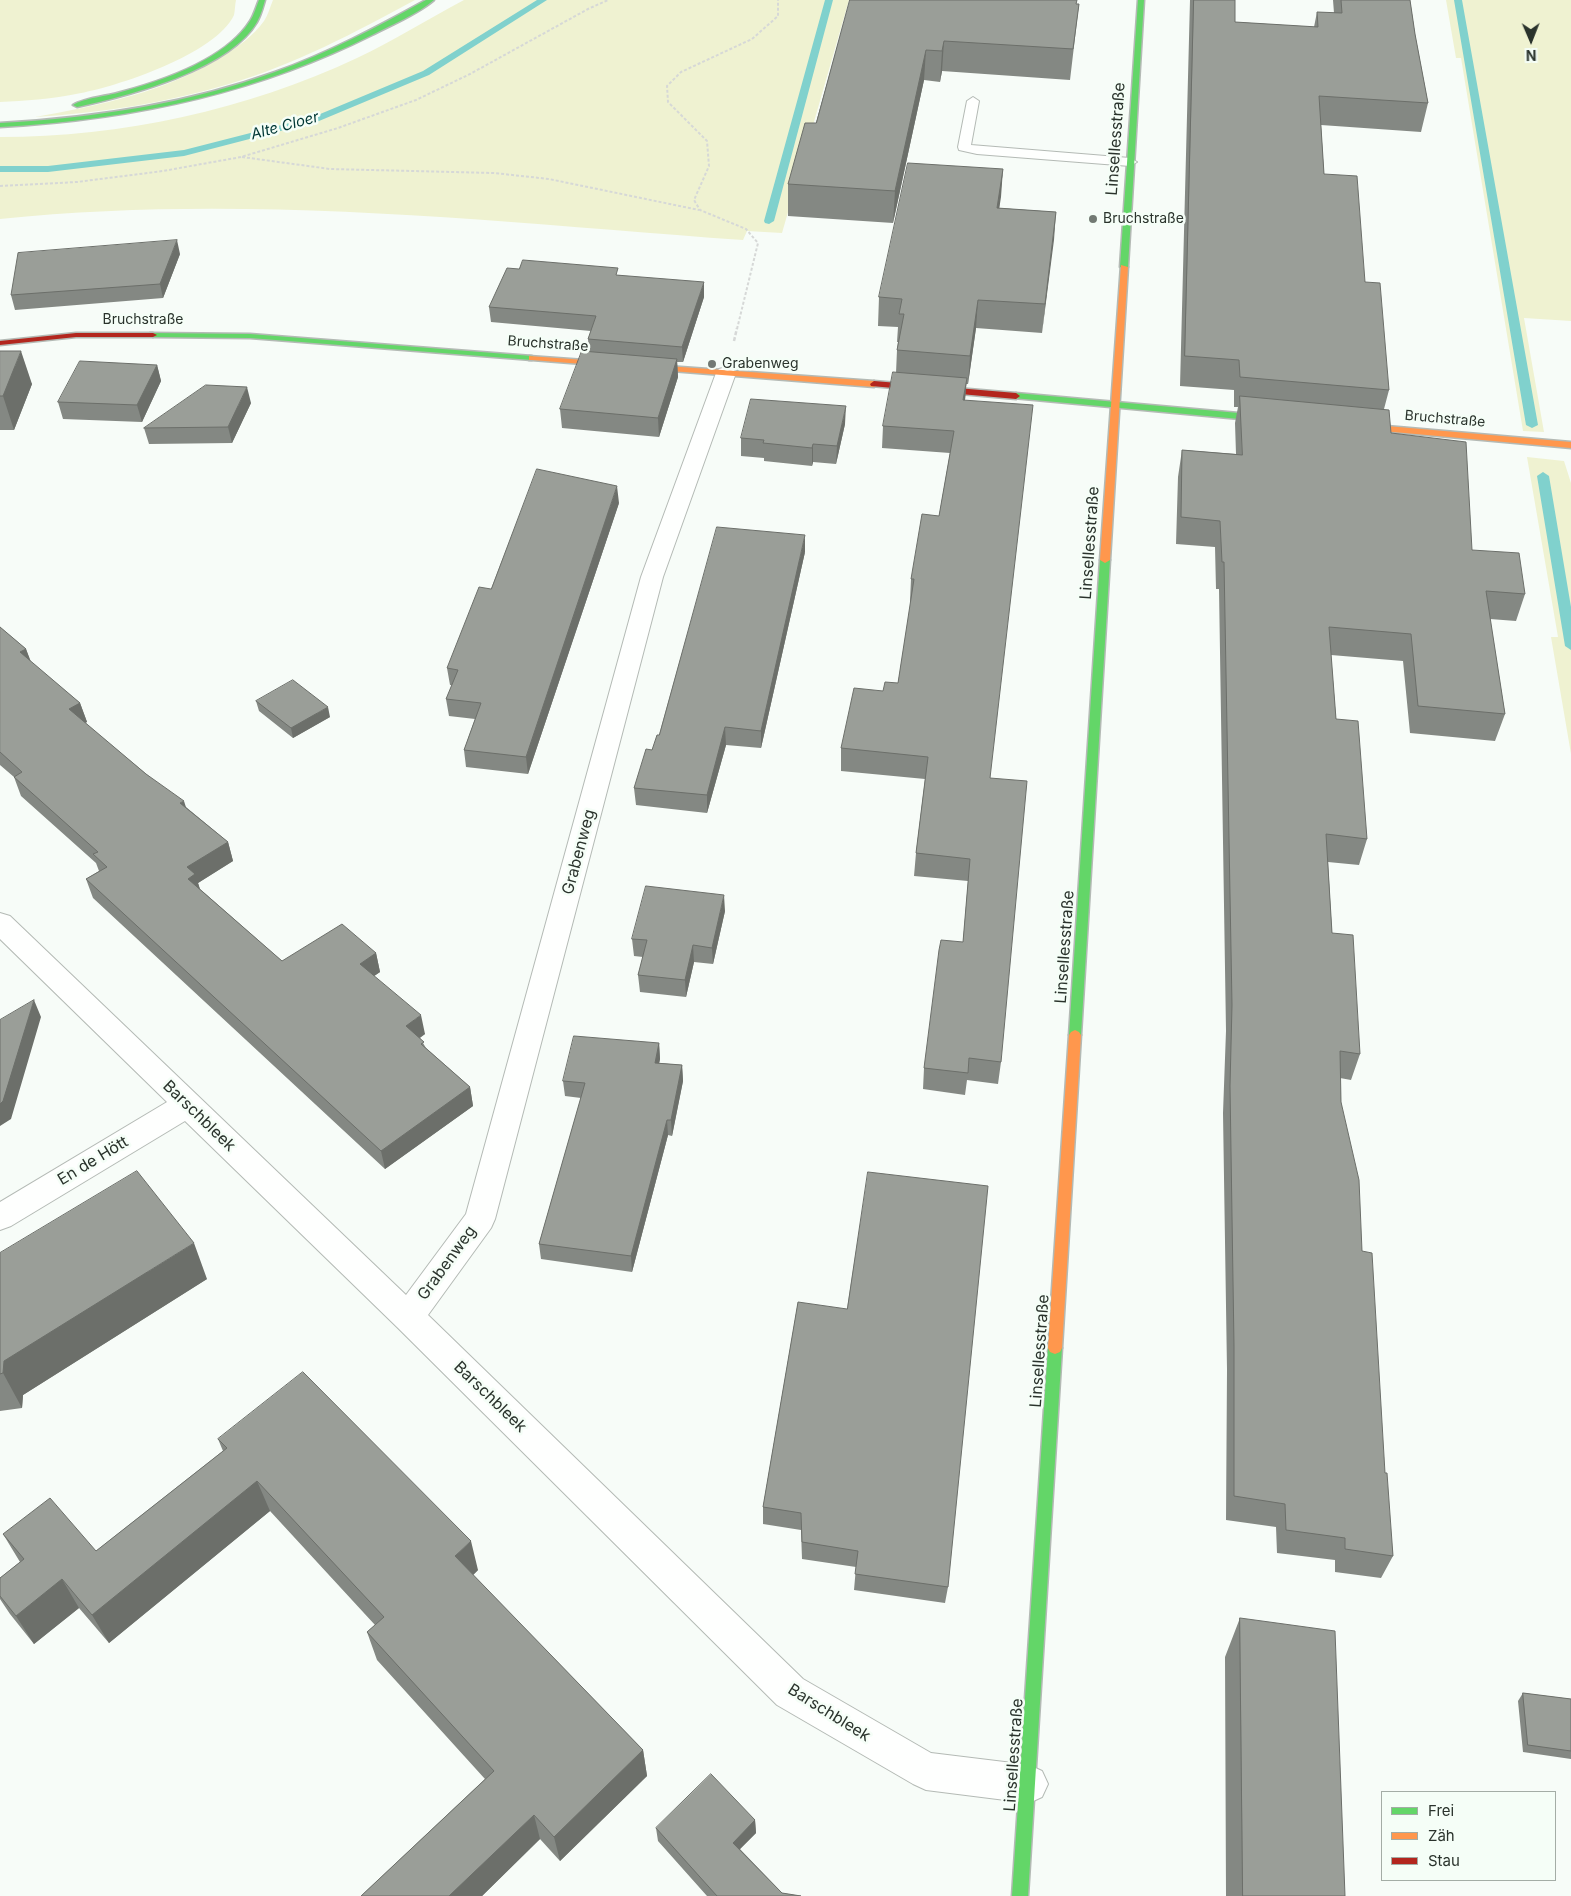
<!DOCTYPE html>
<meta charset="utf-8">
<style>
body{margin:0}
#map{position:relative;width:1571px;height:1896px;overflow:hidden;background:#f7fcf8;font-family:Inter,sans-serif}
canvas{display:block}
.legend{position:absolute;left:1381px;top:1791px;width:175px;height:90px;box-sizing:border-box;background:#f5fef7;border:1px solid #a4ada6;margin:0;padding:6px 9px;list-style:none;font-size:15px;color:#2a332c}
.legend li{display:flex;align-items:center;gap:10px;height:25px}
.legend b{width:25px;border:1px solid #a4ada6}
.north{position:absolute;left:1506px;top:15px;width:50px;height:50px;-webkit-text-stroke:4px #f5fef7;paint-order:stroke;rotate:179deg;font-size:14px;font-weight:700;line-height:20px;text-align:center;color:#2a332c}
.north::after{content:'';display:block;margin:auto;width:18px;height:22px;background:#2a332c;clip-path:polygon(50% 0,100% 100%,50% 72%,0 100%)}
</style>
<div id="map">
<canvas width="1571" height="1896"></canvas>
<ul class="legend">
<li><b style="height:6px;background:#63d668"></b>Frei</li>
<li><b style="height:6px;background:#ff974d"></b>Zäh</li>
<li><b style="height:6px;background:#b3261e"></b>Stau</li>
</ul>
<div class="north">N</div>
</div>
<script>
const c = document.querySelector('canvas').getContext('2d');
c.lineJoin = 'round';
function fill(path, color) {
  c.fillStyle = color;
  c.fill(path, 'evenodd');
}
function strokePath(path, color, width, dash) {
  c.strokeStyle = color;
  c.lineWidth = width;
  c.lineCap = dash ? 'butt' : 'round';
  c.setLineDash(dash || []);
  c.stroke(path);
}
function label(font, color, halo, rows, align = 'center') {
  c.font = font + ' Inter,sans-serif';
  c.lineWidth = 5;
  c.setLineDash([]);
  c.textBaseline = 'middle';
  c.strokeStyle = halo;
  c.fillStyle = color;
  for (const [text, x, y, turn = 0] of rows) {
    c.save();
    c.translate(x, y);
    c.rotate((+turn || 0) * Math.PI / 180);
    c.textAlign = isNaN(turn) ? turn : align;
    if (halo) c.strokeText(text, 0, 0);
    c.fillText(text, 0, 0);
    c.restore();
  }
}
fill(new Path2D(`
 M0,0H236C235,4 235,11 234,15C216,54 117,87 76,94C51,99 25,101 0,102Z
 M273,0H415C356,32 294,65 229,84C166,103 101,113 35,117C101,105 166,92 223,56C239,46 253,36 264,21C268,15 270,7 273,0Z
 M464,0H849L782,233L747,231L743,240C497,222 247,193 0,219V137C121,137 247,110 357,58C393,41 428,19 464,0Z
 M1446,0H1571V321L1524,318L1544,432L1523,431L1461,58H1456Z
 M1527,457L1564,461L1571,483V754L1551,637H1558Z`), '#eff2d1');
fill(new Path2D(`
 M537,0H547L429,75L319,121L184,156L48,172H0V166H48L184,150L313,117L423,71Z
 M825,0H833L774,221L769,224L765,223L764,221Z
 M1454,0H1462L1538,425L1532,428L1526,425Z
 M1543,472L1549,476L1571,607V650L1565,646L1537,476Z`), '#80d1cd');
const lane = new Path2D(`
 M973,97L979,101L971,145L1130,158L1137,162L1130,166L977,154L959,150L958,147L967,101Z`);
const street = new Path2D(`
 M726,367L733,369L736,373L663,577L495,1219L491,1228L428,1315L803,1679L931,1753L1029,1765L1042,1771L1048,1784L1042,1797L1029,1803L926,1790L913,1784L777,1705L397,1327L185,1121L11,1226L0,1230V1202L167,1102L0,939V913L10,916L406,1295L466,1214L641,577L716,373L719,369Z`);
const fast = new Path2D(`
 M259,0H265C263,7 261,15 257,22C229,70 128,96 77,107L73,105C84,98 108,96 121,92C162,81 226,59 250,21C254,15 256,7 259,0Z
 M426,0H434C418,14 391,25 372,35C255,94 130,120 0,127V123C94,118 186,104 275,72C328,53 377,27 426,0Z
 M1138,0H1144L1128,267L1124,269L1120,267Z
 M150,333L250,334L532,356L536,358L532,360L250,338L153,337L149,335Z
 M1016,393L1272,416L1276,419L1272,422L1013,398L1012,396Z
 M1105,557L1110,560L1081,1035L1079,1038H1071L1069,1035L1100,560Z
 M1055,1342L1060,1344L1062,1348L1028,1896H1012L1048,1348L1050,1344Z`);
const slow = new Path2D(`
 M1121,265L1128,267L1110,560L1105,563L1100,560Z
 M529,356L874,381L878,384L874,387L532,360H529Z
 M1352,423L1571,442V448L1349,428V424Z
 M1075,1030L1079,1032L1081,1035L1062,1348L1060,1352L1055,1354L1050,1352L1048,1348L1069,1035L1071,1032Z`);
const jam = new Path2D(`
 M76,333H153L157,335L153,337H76L0,345V341Z
 M874,381L1016,393L1020,396L1016,399L871,386L870,384Z`);
strokePath(lane, '#b4bab5', 2);
strokePath(street, '#b4bab5', 2);
strokePath(fast, '#b4bab5', 3);
strokePath(slow, '#b4bab5', 3);
strokePath(jam, '#b4bab5', 3);
strokePath(new Path2D(`
 M242,157L330,169L494,173L549,179L699,210
 M0,186L77,182L163,171L241,157L338,128L416,100L470,74L588,9L608,0
 M737,329L758,243L746,229L700,210L694,200L709,166L707,141L668,102L667,86L681,72L752,39L778,16V0`), '#d6d8d7', 2, [3, 2]);
strokePath(new Path2D(`
 M734,341L737,328`), '#d6d8d7', 2.5, [4, 2]);
fill(lane, '#fefffe');
fill(street, '#fefffe');
fill(fast, '#63d668');
fill(slow, '#ff974d');
fill(jam, '#b3261e');
fill(new Path2D(`
 M850,0L1079,4L1070,80L942,71L940,82L924,80L893,223L788,216V184L816,123Z
 M1190,0H1235V22L1314,27L1317,12L1334,13L1333,0H1410L1415,34L1428,103L1421,132L1321,125L1324,174L1365,282L1389,390L1384,409L1391,433L1472,550L1525,594L1516,621L1490,619L1505,714L1495,741L1410,733L1403,661L1331,655L1336,719L1367,839L1359,865L1328,862L1332,933L1360,1054L1351,1080L1340,1078L1341,1102L1362,1251L1393,1556L1381,1578L1335,1572V1560L1277,1553L1276,1527L1226,1520L1227,1370L1223,1113L1226,1031L1219,589H1216L1215,547L1176,544L1178,477L1182,450L1236,454L1235,423L1238,407H1234V390L1180,386Z
 M1003,169L999,208L1056,212L1042,333L976,328L968,384H966L965,400L990,778L1001,1062L998,1084L967,1080L965,1095L923,1089L924,1068L963,942L968,881L914,876L916,853L925,779L841,771V748L883,691L898,683L911,602L910,601L911,579L939,516L950,453L882,448L883,426L896,373L897,350L898,342H897L898,327L878,326L879,297Z
 M180,254L163,298L15,310L11,295Z
 M619,275L704,297L683,362H677L678,377L659,437L562,428L560,409L589,352L588,339L591,331L491,322L489,307Z
 M0,351L32,384L14,430H0Z
 M157,365L161,381L142,422L63,419L58,402Z
 M251,403L232,443L149,444L144,428Z
 M845,424L836,464L813,462L812,466L764,461V458L741,456V438Z
 M619,503L528,774L466,767L464,750L475,719L449,716L446,699L452,685H450L447,668L491,589Z
 M805,552L761,748L726,745L707,813L636,805L634,788L659,735Z
 M0,627L26,649L30,661L80,703L87,722L85,723L228,842L233,861L198,883L200,889L282,961L376,953L380,972L374,976L425,1034L420,1038L426,1048L470,1087L473,1106L385,1169L93,898L86,879L99,871L96,863L21,796L14,777L0,765Z
 M256,701L330,717L293,738L259,711Z
 M725,911L713,964L694,962L686,997L640,992L638,975L643,957L634,956L632,939Z
 M659,1043L660,1059L659,1063L682,1065L683,1081L672,1136L668,1135L632,1272L541,1259L539,1244L581,1098L565,1096L563,1081Z
 M0,1253L207,1279L23,1395L22,1408L0,1411Z
 M798,1302L948,1587L945,1603L854,1590L856,1567L802,1559L801,1530L763,1524V1507Z
 M218,1439L478,1570L473,1575L643,1750L647,1776L560,1861L540,1839L482,1896H361L485,1779L377,1660L367,1632L375,1625L270,1511L109,1643L79,1608L34,1644L10,1614L0,1599V1578L20,1562L3,1534L96,1551L223,1451Z
 M1240,1618L1345,1896H1226L1225,1657Z
 M1523,1693L1571,1699V1759L1523,1752L1518,1701Z
 M755,1820L756,1833L740,1849L782,1893L801,1896H707L658,1841L656,1828Z`), '#848883');
fill(new Path2D(`
 M944,41L942,71L940,82L942,51Z
 M926,50L924,80L893,223L895,191Z
 M1003,169L1001,197L995,236L997,208Z
 M1056,212L1054,240L1042,333L1045,304Z
 M177,240L180,254L163,298L160,284Z
 M704,282V297L683,362L682,347Z
 M978,300L976,328L968,384L970,356Z
 M21,351L32,384L14,430L3,396Z
 M677,359L678,377L659,437L658,418Z
 M157,365L161,381L142,422L137,405Z
 M967,378L965,400H963Z
 M247,387L251,403L232,443L228,427Z
 M846,406L845,424L836,464L837,446Z
 M813,444V462L812,466V448Z
 M617,486L619,503L528,774L526,757Z
 M805,535V552L761,748V731Z
 M26,649L33,667L20,652Z
 M80,703L87,722L75,728L69,709Z
 M328,707L330,717L293,738L291,728Z
 M725,727L726,745L707,813V795Z
 M184,801L190,820L180,803Z
 M228,842L233,861L198,883L201,893L188,879L187,867Z
 M724,895L725,911L713,964L712,948Z
 M693,945L694,962L686,997L685,980Z
 M376,953L380,972L364,983L360,964Z
 M34,1000L41,1017L11,1119L0,1126V1104Z
 M421,1015L425,1034L410,1044L406,1026Z
 M659,1043L660,1059L656,1079L655,1063Z
 M682,1065L683,1081L672,1136L671,1120Z
 M470,1087L473,1106L385,1169L381,1151Z
 M667,1120L668,1135L632,1272L631,1256Z
 M194,1243L207,1279L23,1395L22,1408L3,1373L4,1361Z
 M257,1481L270,1511L109,1643L92,1615Z
 M471,1541L478,1570L463,1585L455,1556Z
 M62,1579L79,1608L34,1644L16,1616Z
 M643,1750L647,1776L560,1861L554,1837Z
 M534,1815L540,1839L482,1896H449Z
 M755,1820L756,1833L734,1855L733,1843Z`), '#6c6f6a');
const building = new Path2D(`
 M850,0H1077L1076,4H1079L1073,49L944,41L942,51L926,50L895,191L788,184L805,123H816Z
 M1194,0H1235V22L1318,27L1317,12L1342,13L1341,0H1410L1415,34L1428,103L1319,96L1324,174L1357,176L1365,282L1380,283L1389,390L1240,377L1239,360L1185,356Z
 M908,163L1003,169L997,208L1056,212L1045,304L978,300L970,356L897,350L904,314H899L902,299L879,297Z
 M177,240L160,284L11,295L18,253Z
 M523,260L618,268L616,275L704,282L682,347L588,339L596,316L489,307L507,268L519,269Z
 M0,351H21L3,396H0Z
 M582,351L677,359L658,418L560,409Z
 M80,361L157,365L137,405L58,402Z
 M893,372L967,378L963,400L1033,405L990,778L1027,781L1001,1062L969,1058L968,1073L924,1068L939,950L941,940L963,942L970,859L916,853L928,757L841,748L854,688L883,691L885,682L898,683L914,579H911L922,514L939,516L954,431L883,426Z
 M206,385L247,387L228,427L144,428Z
 M1240,396L1389,410L1391,433L1466,442L1472,550L1519,553L1525,594L1486,591L1505,714L1418,706L1411,634L1329,627L1336,719L1358,721L1367,839L1326,834L1332,933L1353,935L1360,1054L1340,1051L1341,1102L1359,1180L1362,1251L1372,1253L1385,1473H1387L1393,1556L1345,1549V1538L1286,1530L1285,1504L1234,1496V1346L1230,1086L1232,1005L1224,562H1222L1220,521L1181,517L1182,450L1242,455Z
 M751,399L846,406L837,446L813,444L812,448L763,443L764,440L741,438Z
 M537,469L617,486L526,757L464,750L481,703L446,699L458,670L447,668L479,587L491,589Z
 M717,527L805,535L761,731L725,727L707,795L634,788L646,749L652,750L657,735H659Z
 M0,627L26,649L20,652L80,703L69,709L146,774L184,801L180,803L228,842L187,867L195,874L188,879L282,961L342,924L376,953L360,964L421,1015L406,1026L424,1042L421,1044L470,1087L381,1151L86,879L107,867L93,854L98,852L14,777L22,772L0,752Z
 M293,680L328,707L291,728L256,701Z
 M646,886L724,895L712,948L693,945L685,980L638,975L647,940L632,939Z
 M34,1000L3,1101L0,1104V1020Z
 M574,1036L659,1043L655,1063L682,1065L671,1120H667L631,1256L539,1244L585,1083L563,1081Z
 M137,1171L194,1243L4,1361L3,1373L0,1374V1253Z
 M868,1172L988,1186L948,1587L855,1574L858,1551L802,1542L801,1513L763,1507L798,1302L847,1309Z
 M303,1372L471,1541L455,1556L643,1750L554,1837L534,1815L449,1896H361L494,1771L367,1632L384,1617L257,1481L92,1615L62,1579L16,1616L0,1596V1578L24,1559L3,1534L50,1498L96,1551L227,1448L218,1439Z
 M1240,1618L1335,1631L1345,1896H1243Z
 M1523,1693L1571,1699V1751L1528,1745Z
 M711,1774L755,1820L733,1843L782,1893L801,1896H717L656,1828Z`);
fill(building, '#9a9e98');
strokePath(building, '#6c6f6a', 1);
for (const [x, y, r, color] of [
 [1093,219,5,"#727973"],
 [712,364,5,"#727973"]
]) {
  const dot = new Path2D();
  dot.arc(x, y, r, 0, 2 * Math.PI);
  c.fillStyle = color;
  c.fill(dot);
  strokePath(dot, '#f5fef7', 2);
}
label('14px', '#2a332c', '#f5fef7', [
 ["Bruchstraße",1103,219],
 ["Grabenweg",722,364]
], 'left');
label('14px', '#2a332c', '#f5fef7', [
 ["Bruchstraße",143,320],
 ["Bruchstraße",548,344,4],
 ["Bruchstraße",1445,419,5]
]);
label('italic 15px', '#003735', '#f5fef7', [
 ["Alte Cloer",285,126,-15]
]);
label('16px', '#2a332c', '#f5fef7', [
 ["Linsellesstraße",1116,139,-86],
 ["Linsellesstraße",1090,543,-86],
 ["Grabenweg",579,852,-75],
 ["Linsellesstraße",1065,947,-86],
 ["Barschbleek",199,1116,44],
 ["En de Hött",93,1161,-31],
 ["Grabenweg",447,1263,-54],
 ["Linsellesstraße",1040,1351,-86],
 ["Barschbleek",490,1397,44],
 ["Barschbleek",829,1713,32],
 ["Linsellesstraße",1014,1755,-86]
]);
</script>
